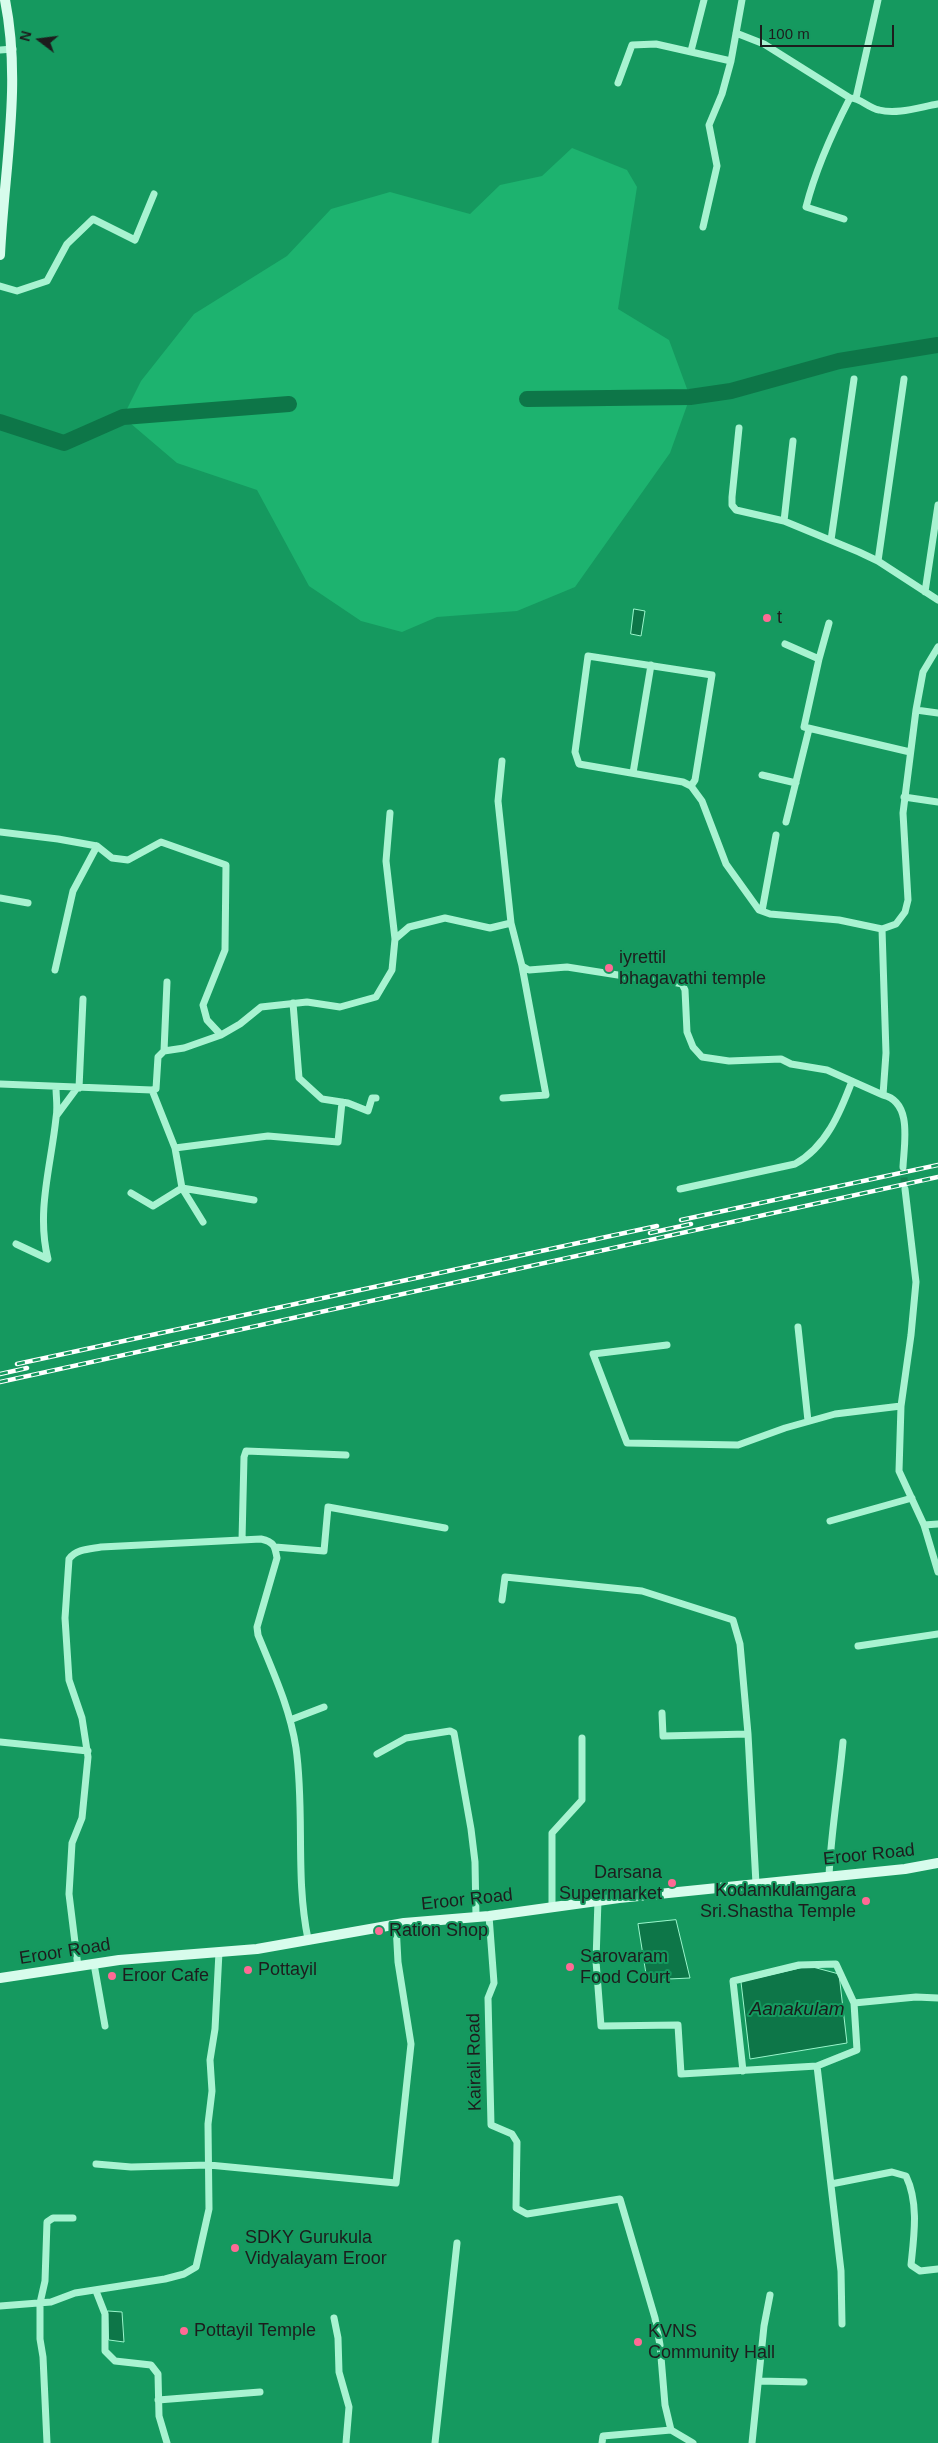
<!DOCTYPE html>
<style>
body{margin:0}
#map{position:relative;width:938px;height:2443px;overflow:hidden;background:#15995f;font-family:Arial,sans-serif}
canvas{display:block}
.north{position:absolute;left:15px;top:15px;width:50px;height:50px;-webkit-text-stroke:4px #15995f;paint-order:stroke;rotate:285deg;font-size:14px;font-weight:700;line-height:20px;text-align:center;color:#1d1d1d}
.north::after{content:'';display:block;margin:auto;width:18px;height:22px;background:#1d1d1d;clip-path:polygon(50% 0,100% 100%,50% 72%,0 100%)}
.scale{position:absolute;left:760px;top:25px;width:134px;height:22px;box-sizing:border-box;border:2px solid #1d1d1d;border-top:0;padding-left:6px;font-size:15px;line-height:18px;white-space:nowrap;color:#1d1d1d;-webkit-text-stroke:4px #15995f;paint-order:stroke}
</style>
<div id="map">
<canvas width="938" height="2443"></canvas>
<div class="north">N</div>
<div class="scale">100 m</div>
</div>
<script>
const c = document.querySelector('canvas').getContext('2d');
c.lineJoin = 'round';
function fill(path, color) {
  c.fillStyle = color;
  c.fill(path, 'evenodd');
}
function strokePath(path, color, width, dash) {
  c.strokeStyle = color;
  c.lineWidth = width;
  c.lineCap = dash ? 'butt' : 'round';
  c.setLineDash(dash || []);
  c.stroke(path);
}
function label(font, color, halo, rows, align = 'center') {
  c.font = font + ' Arial,sans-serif';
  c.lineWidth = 4;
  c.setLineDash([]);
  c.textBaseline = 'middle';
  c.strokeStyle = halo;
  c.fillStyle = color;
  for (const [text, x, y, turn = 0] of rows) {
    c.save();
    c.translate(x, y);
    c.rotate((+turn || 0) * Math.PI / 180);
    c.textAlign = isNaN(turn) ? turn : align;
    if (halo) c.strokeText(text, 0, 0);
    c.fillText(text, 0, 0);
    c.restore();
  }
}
fill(new Path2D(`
 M572,148L627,170L637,187L618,309L669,340L690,397L670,453L575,587L517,611L437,617L402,632L361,621L309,586L257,490L177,463L123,417L141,381L194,314L287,256L331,209L390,192L470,214L500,185L542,176Z`), '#1db36f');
const water = new Path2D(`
 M634,609L645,611L641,636L631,634Z
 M676,1920L690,1978L647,1980L638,1924Z
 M809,1966L839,1974L847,2043L750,2059L741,1982Z
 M108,2311L122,2312L124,2342L109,2340Z`);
fill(water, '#0d7648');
strokePath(water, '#9af5cb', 1);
strokePath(new Path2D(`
 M527,399L690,397L731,391L839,361L938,345
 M0,422L64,443L123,417L289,404`), '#0d7648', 16);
strokePath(new Path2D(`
 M903,1167L905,1189`), '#178052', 7, [7, 3.5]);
strokePath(new Path2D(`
 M736,33L764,44L850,98C861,98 868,108 879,110C897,115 920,107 938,104
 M0,50L13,49
 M691,51L704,0
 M618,83L632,45L656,44L731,61L742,0
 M856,98L878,0
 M844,219L806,207C816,168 832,133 850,98
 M703,227L717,166L709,125L722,94L731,61
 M0,286L17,291L47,281L67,244L93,219L135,240L154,194
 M739,428L732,497V505L736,510L784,521L859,552L878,561L938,600
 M784,521L793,441
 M831,540L854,379
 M878,561L904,379
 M925,592L938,505
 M785,644L819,659L804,727L910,752
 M819,659L829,623
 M916,710L923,672L938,647
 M502,761L498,801L511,923
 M633,773L651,665
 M762,775L796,783
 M691,786L695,780L712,675L588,656L575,752L579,764L683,782L691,786L702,801L726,864L759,910L770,914L839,920L882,929L896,924L905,912L908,900L903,813L916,710L938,713
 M904,797L938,802
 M390,813L386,861L395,939
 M786,822L809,729
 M0,832L58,839L97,846L112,858L128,860L161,842L226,865L225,950L203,1005L207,1020L221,1035L240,1024L261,1007L307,1002L340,1007L376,997L392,970L395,939L409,927L445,918L490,928L511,923L522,966L529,970L567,967L637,978L669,981L682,984L685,990L687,1032L693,1047L702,1057L729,1061L781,1059L791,1064L827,1070L883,1095
 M0,898L28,903
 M762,911L776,835
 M882,929L886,1053L883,1095C913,1102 904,1144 903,1167
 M55,970L73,891L97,846
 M293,1003L299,1078L322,1099L348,1103L368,1111L372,1098H376
 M164,1051L167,982
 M0,1084L152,1090L156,1089L158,1057L164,1051L184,1048L221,1035
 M79,1088L83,999
 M152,1090L175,1148
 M503,1098L546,1095L522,966
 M57,1115L77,1088
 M680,1189L795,1164C826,1147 840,1113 852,1081
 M905,1189L916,1282L911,1335L901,1406L899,1471L924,1525L938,1572
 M131,1193L153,1206L182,1188L203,1222
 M254,1200L182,1188L175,1148L268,1136L338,1142L342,1102
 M16,1244L48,1259C36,1212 51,1166 56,1118C58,1108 56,1097 56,1087
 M798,1327L808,1421
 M667,1345L593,1354L627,1443L738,1445L785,1428L835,1414L901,1406
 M830,1521L912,1498
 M924,1525L938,1524
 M242,1540L244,1457L246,1451L346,1455
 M275,1547L324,1551L328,1507L445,1528
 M502,1600L505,1577L642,1591L733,1620L740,1644L748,1734
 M858,1646L938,1634
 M662,1713L663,1736L748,1734L756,1884
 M290,1720L324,1707
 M0,1742L88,1751
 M377,1754L406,1738L450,1731L454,1733L471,1829L475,1862L476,1917
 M829,1876C831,1831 839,1787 843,1742
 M598,1900L596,1961L601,2026L678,2025L681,2074L817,2066L857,2050L854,2003L916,1997L938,1998
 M552,1906V1833L582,1800V1738
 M489,1916L494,1983L488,1998L491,2125L512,2134L517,2142L516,2208L527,2214L620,2199L655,2318L660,2345L665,2405L671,2430
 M94,1964L105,2026
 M78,1967L69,1894L72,1843L82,1818L88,1757L82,1718L69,1680L65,1618L69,1559C76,1549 90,1549 101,1547L261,1539C274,1542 275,1546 277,1558L257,1627L258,1635C273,1672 290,1708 296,1748C305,1811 295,1877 308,1939
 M817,2066L841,2271L842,2324
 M743,2071L733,1981L799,1965L836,1964L854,2003
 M96,2164L131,2167L209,2165L396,2183L411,2044L398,1962L396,1925
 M831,2184L892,2172L906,2176C919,2203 914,2236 911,2265L920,2271L938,2269
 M96,2291L105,2314V2351L115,2361L151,2365L158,2374L159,2416L167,2443
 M0,2306L51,2302L75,2293L165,2279L184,2274L196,2267L209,2209L208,2124L212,2091L210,2060L215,2029L219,1952
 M334,2318L338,2338L339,2372L349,2407L346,2443
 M759,2381L804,2382
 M158,2400L260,2392
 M47,2443L43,2357L40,2339V2303L45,2281L47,2222L53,2218H73
 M435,2443L457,2243
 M602,2443L603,2436L671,2430L693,2443
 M752,2443L764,2326L770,2295`), '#a8f3d1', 7);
strokePath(new Path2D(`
 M0,255C4,170 22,84 5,0
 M0,1978L119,1960L257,1949L404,1923L489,1916L619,1898L905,1869L938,1863`), '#d7fcec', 10);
const rail = new Path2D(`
 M681,1220L938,1165
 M650,1233L691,1224
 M17,1364L657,1226
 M0,1374L27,1368
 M0,1382L938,1177`);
strokePath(rail, '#fff', 4.5);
strokePath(rail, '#15995f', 2.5, [8]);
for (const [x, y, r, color] of [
 [767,618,5,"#ff6a95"],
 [609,968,5,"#ff6a95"],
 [672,1883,5,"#ff6a95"],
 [866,1901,5,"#ff6a95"],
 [379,1931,5,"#ff6a95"],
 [570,1967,5,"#ff6a95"],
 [248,1970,5,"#ff6a95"],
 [112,1976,5,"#ff6a95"],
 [235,2248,5,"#ff6a95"],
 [184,2331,5,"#ff6a95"],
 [638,2342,5,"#ff6a95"]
]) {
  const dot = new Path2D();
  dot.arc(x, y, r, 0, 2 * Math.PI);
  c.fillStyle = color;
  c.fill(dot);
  strokePath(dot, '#15995f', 2);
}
label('18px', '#1d1d1d', '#15995f', [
 ["t",777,618],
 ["iyrettil",619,958],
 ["bhagavathi temple",619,979],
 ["Darsana",662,1873,"right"],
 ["Supermarket",662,1894,"right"],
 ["Kodamkulamgara",856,1891,"right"],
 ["Sri.Shastha Temple",856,1912,"right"],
 ["Ration Shop",389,1931],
 ["Sarovaram",580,1957],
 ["Food Court",580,1978],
 ["Pottayil",258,1970],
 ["Eroor Cafe",122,1976],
 ["SDKY Gurukula",245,2238],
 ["Vidyalayam Eroor",245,2259],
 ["Pottayil Temple",194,2331],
 ["KVNS",648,2332],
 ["Community Hall",648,2353]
], 'left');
label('18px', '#1d1d1d', '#15995f', [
 ["Eroor Road",869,1855,-6],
 ["Eroor Road",467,1900,-6],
 ["Eroor Road",65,1952,-9],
 ["Kairali Road",475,2062,-91]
]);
label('italic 19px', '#191d1b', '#15995f', [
 ["Aanakulam",797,2010]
]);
</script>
